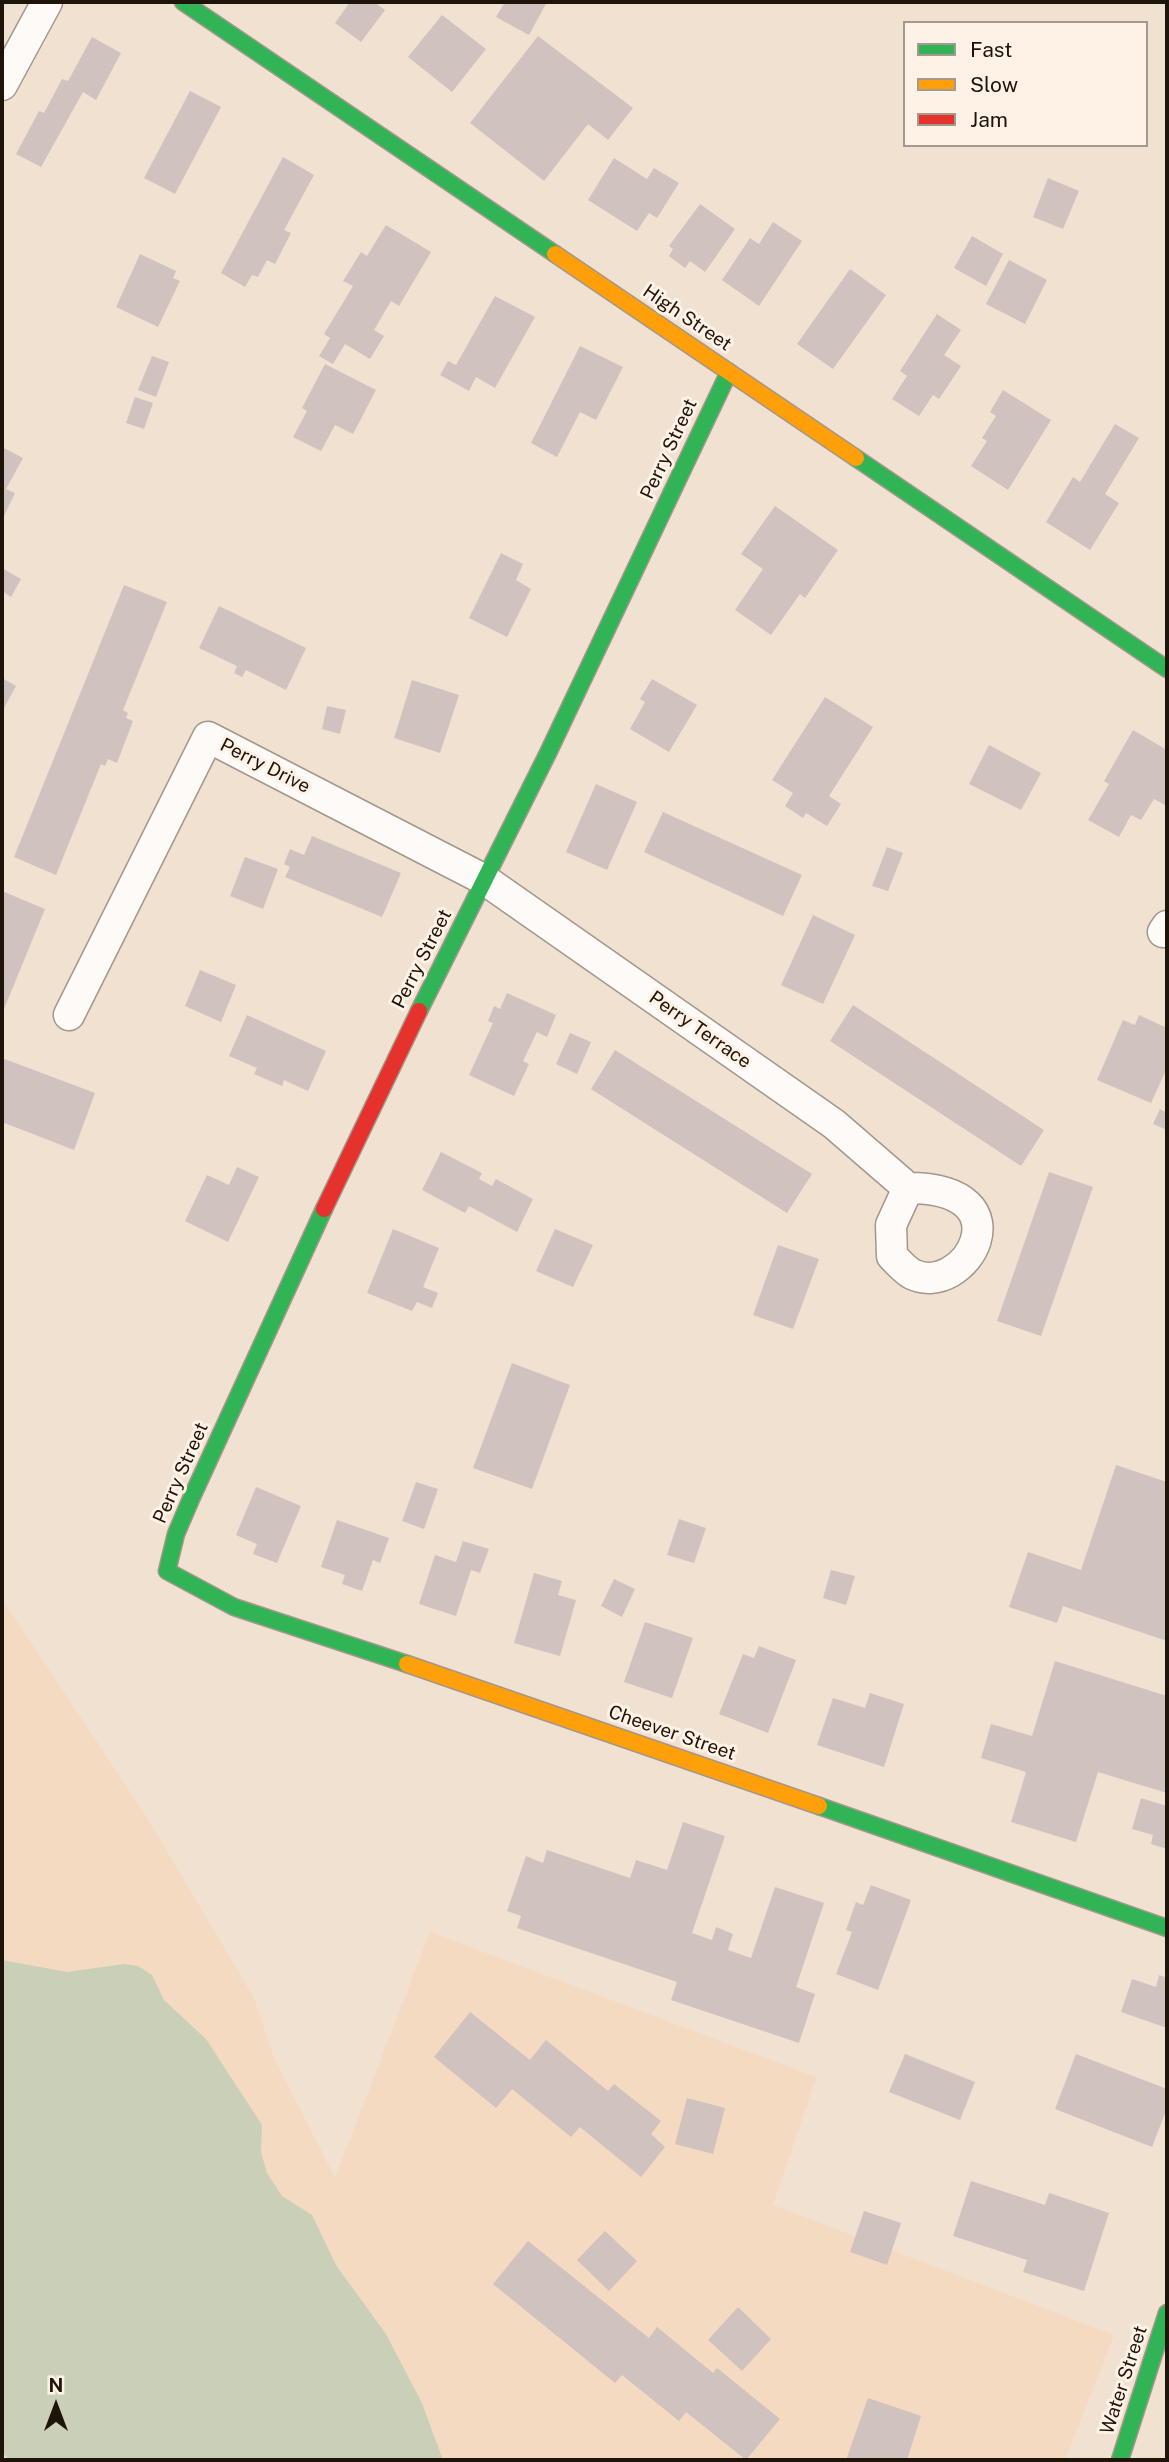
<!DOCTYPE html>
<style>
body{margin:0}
#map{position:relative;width:1169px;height:2462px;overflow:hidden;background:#f1e1d1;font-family:"Public Sans",sans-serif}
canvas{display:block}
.frame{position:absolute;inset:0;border:4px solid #1e140a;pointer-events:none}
.legend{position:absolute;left:903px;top:21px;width:245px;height:126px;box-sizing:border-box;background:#fef2e6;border:2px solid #a4998e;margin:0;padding:9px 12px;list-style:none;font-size:21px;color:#1e140a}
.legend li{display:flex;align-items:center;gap:14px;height:35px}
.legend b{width:35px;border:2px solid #a4998e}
.north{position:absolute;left:21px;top:2371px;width:70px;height:70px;-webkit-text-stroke:5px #fef2e6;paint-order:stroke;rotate:0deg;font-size:19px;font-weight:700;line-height:28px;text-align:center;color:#1e140a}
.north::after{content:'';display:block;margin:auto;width:24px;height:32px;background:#1e140a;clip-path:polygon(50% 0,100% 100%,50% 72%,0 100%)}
</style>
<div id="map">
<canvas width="1169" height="2462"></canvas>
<div class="frame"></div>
<ul class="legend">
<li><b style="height:9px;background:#30b455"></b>Fast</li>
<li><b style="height:9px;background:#ff9f0a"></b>Slow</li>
<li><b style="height:9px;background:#e5322d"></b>Jam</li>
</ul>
<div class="north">N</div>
</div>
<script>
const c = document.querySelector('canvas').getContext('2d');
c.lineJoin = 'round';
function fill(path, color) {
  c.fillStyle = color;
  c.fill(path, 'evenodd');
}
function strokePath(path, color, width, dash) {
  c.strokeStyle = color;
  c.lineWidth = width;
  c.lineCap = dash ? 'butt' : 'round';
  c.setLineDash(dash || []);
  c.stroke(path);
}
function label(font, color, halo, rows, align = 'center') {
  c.font = font + ' "Public Sans",sans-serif';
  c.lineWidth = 6;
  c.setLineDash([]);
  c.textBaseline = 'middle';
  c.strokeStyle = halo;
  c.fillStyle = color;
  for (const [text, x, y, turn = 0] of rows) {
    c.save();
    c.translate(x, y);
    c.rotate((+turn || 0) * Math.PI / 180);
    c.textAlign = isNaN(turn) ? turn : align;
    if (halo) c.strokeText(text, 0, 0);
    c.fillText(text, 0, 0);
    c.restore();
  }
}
fill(new Path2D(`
 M2,1599L146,1816L254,1998L274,2058L335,2178L430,1932L816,2077L773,2205L1114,2335L1065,2460H443L422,2403L386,2334L336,2265L2,2169Z`), '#f4dac0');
fill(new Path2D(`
 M2,1960L67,1972L124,1964L138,1966L152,1975L164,2000L206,2039L262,2125L261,2152L267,2173L282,2196L312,2215L336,2265L386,2334L422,2403L443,2460H10L2,2453Z`), '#cad0b7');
fill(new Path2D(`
 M350,2H374L385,10L361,42L335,23Z
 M505,2H547L529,35L496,17Z
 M442,15L486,49L452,92L408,57Z
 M538,36L633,108L608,140L588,124L544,181L470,123Z
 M92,37L121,53L96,100L83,92L41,167L16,154L39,111L44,113L62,79L68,81Z
 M190,91L221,107L175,194L144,178Z
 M283,157L314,175L284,230L291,233L275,264L267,260L258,277L252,275L245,287L221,273Z
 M614,158L647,179L654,168L679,183L657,218L649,213L637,231L588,200Z
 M1048,178L1079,191L1063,229L1033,217Z
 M700,204L735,229L705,272L690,261L685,268L669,256L673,249L669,246Z
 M773,222L802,241L759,306L722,280L750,238L759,244Z
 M386,225L431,252L399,306L391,301L374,330L384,336L370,359L345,344L333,364L319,356L330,338L324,334L353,286L343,281L361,252L367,256Z
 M972,236L1003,254L986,286L954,268Z
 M140,254L176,271L173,278L180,281L158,327L116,307Z
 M1009,260L1047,280L1025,324L986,304Z
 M850,269L886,295L833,369L797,344Z
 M495,296L535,317L495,388L476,377L469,391L440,375L448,361L456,365Z
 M937,314L961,330L944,355L961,366L939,399L933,395L919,416L892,399L907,376L900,371Z
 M580,346L623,367L596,420L580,412L557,457L531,443Z
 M152,356L169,362L156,397L138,390Z
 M325,364L376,390L353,434L335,425L321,451L293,437L307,411L302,408Z
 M1003,390L1051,420L1008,490L971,466L987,441L982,438L996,416L990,412Z
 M135,397L153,403L144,429L126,423Z
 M1115,424L1139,438L1105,494L1119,503L1090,550L1046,522L1073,477L1080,482Z
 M2,447L23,458L6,489L15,493L2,520Z
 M775,506L838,550L805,598L800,594L771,635L735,610L763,569L741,554Z
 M501,553L523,564L516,580L531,589L507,637L469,618Z
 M2,568L21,579L11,597L2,591Z
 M124,585L167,602L123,710L128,713L126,718L133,721L117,763L108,759L105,766L101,764L56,875L14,857Z
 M219,606L306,648L286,690L246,670L242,677L234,673L237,666L199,648Z
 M2,678L16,686L4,708L2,707Z
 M652,679L697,705L669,752L630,729L645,702L640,699Z
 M412,680L459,695L440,753L394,738Z
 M825,697L873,727L829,796L841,804L827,826L806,813L803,818L785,806L793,793L772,780Z
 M327,706L346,710L340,734L322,729Z
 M1133,730L1167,750V806L1154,799L1141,820L1131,815L1119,837L1088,820L1109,784L1104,781Z
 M989,745L1041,773L1021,810L969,784Z
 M596,784L637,802L607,870L566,852Z
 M663,812L802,875L783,916L644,852Z
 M312,836L401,873L382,917L285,877L290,867L284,864L290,849L304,855Z
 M887,847L903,853L888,891L872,886Z
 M245,857L278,869L263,909L230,896Z
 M2,891L45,909L2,1014Z
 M813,915L855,935L823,1004L781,985Z
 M200,970L236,985L221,1022L185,1006Z
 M507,993L556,1015L547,1037L537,1032L523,1061L529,1064L514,1096L469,1075L493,1023L488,1021L494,1006L500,1009Z
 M853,1005L1044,1130L1021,1166L830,1041Z
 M247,1015L326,1051L308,1091L284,1080L282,1086L254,1074L257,1068L229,1056Z
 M1139,1015L1167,1028V1068L1151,1103L1097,1080L1123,1020L1135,1025Z
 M570,1033L591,1042L577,1074L556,1064Z
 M615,1050L812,1174L787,1213L591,1089Z
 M2,1058L95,1093L74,1150L2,1122Z
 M1160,1109L1167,1113V1130L1153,1124Z
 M441,1152L482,1173L479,1179L492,1186L496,1179L533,1199L517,1232L469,1206L465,1213L422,1190Z
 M237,1167L259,1177L228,1242L185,1221L207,1175L229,1185Z
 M1049,1172L1093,1187L1041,1336L997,1321Z
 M393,1229L439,1248L423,1287L438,1293L432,1308L417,1302L412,1311L367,1293Z
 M555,1229L593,1245L573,1287L536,1271Z
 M778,1245L819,1259L793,1329L753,1315Z
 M512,1363L570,1385L532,1489L473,1468Z
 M1116,1465L1167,1482V1641L1063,1606L1057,1623L1009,1607L1028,1552L1081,1570Z
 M416,1482L438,1489L424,1529L402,1521Z
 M256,1487L301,1506L277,1563L253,1554L257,1544L236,1535Z
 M679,1519L706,1528L694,1563L667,1555Z
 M337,1520L389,1538L380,1563L373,1560L362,1591L342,1584L345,1575L321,1567Z
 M463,1541L489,1549L480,1573L471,1570L456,1616L419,1604L435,1555L456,1562Z
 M831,1570L855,1576L846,1605L823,1598Z
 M534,1573L562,1581L558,1595L576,1600L560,1656L514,1643Z
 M614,1579L635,1589L622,1617L601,1606Z
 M645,1622L693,1638L672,1698L624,1682Z
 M759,1646L796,1660L768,1733L719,1714L743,1654L754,1658Z
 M1055,1661L1167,1696V1793L1098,1772L1076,1842L1011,1822L1026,1772L981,1758L991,1724L1032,1736Z
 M870,1693L904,1704L884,1767L817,1745L833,1698L865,1708Z
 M1141,1798L1167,1806V1849L1151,1844L1153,1835L1132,1829Z
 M683,1822L725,1836L692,1933L712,1940L716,1927L733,1934L728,1950L751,1958L775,1887L824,1903L796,1987L815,1994L799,2043L671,2000L677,1982L517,1928L521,1916L507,1911L526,1856L543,1863L547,1850L630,1878L636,1860L667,1870Z
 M871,1885L911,1900L878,1990L836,1974L852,1932L846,1930L856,1902L863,1905Z
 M1159,1975L1167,1978V2028L1121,2012L1132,1979L1156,1987Z
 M470,2012L530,2060L546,2040L608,2091L614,2084L661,2121L651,2134L665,2147L641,2177L580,2127L571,2137L512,2089L496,2108L434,2057Z
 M905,2054L975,2082L960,2120L889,2092Z
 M1076,2054L1167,2089V2108L1152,2147L1055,2109Z
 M687,2098L725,2108L713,2154L675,2144Z
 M971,2181L1045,2205L1049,2193L1109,2213L1084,2291L1023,2272L1027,2260L953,2236Z
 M864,2211L901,2223L887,2265L850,2252Z
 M605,2231L637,2261L609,2291L577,2260Z
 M528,2241L649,2338L657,2327L713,2373L717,2368L780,2419L746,2460L686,2412L679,2421L622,2375L615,2383L493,2284Z
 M738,2307L771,2339L742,2371L708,2340Z
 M868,2398L921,2416L907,2460H846Z`), '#d0c2bf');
const street = new Path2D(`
 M2,85L47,2
 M1163,932L1167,926
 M69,1015L208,737L485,880L834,1124L908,1188
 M908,1188C1030,1188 965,1300 912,1274C905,1270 898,1262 892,1256L891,1225Z`);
const fast = new Path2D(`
 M183,2L555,254
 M856,458L1167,669
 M419,1011L548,753L729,372
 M324,1209L191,1499L176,1534L167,1571L234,1607L407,1664
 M819,1806L1167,1928
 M1120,2460L1167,2313`);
const slow = new Path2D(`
 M555,254L856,458
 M407,1664L819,1806`);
const jam = new Path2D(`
 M324,1209L419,1011`);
strokePath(street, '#a3978b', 33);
strokePath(fast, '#a3978b', 19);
strokePath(slow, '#a3978b', 19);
strokePath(jam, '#a3978b', 19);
strokePath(street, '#fdfaf8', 30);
strokePath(fast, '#30b455', 16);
strokePath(slow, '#ff9f0a', 16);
strokePath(jam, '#e5322d', 16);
label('19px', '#1e140a', '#fef2e6', [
 ["High Street",687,318,34],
 ["Perry Street",669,449,-65],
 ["Perry Drive",265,766,27],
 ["Perry Street",422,959,-63],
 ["Perry Terrace",700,1030,35],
 ["Perry Street",181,1473,-66],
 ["Cheever Street",672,1733,19],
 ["Water Street",1124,2380,-72]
]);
</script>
